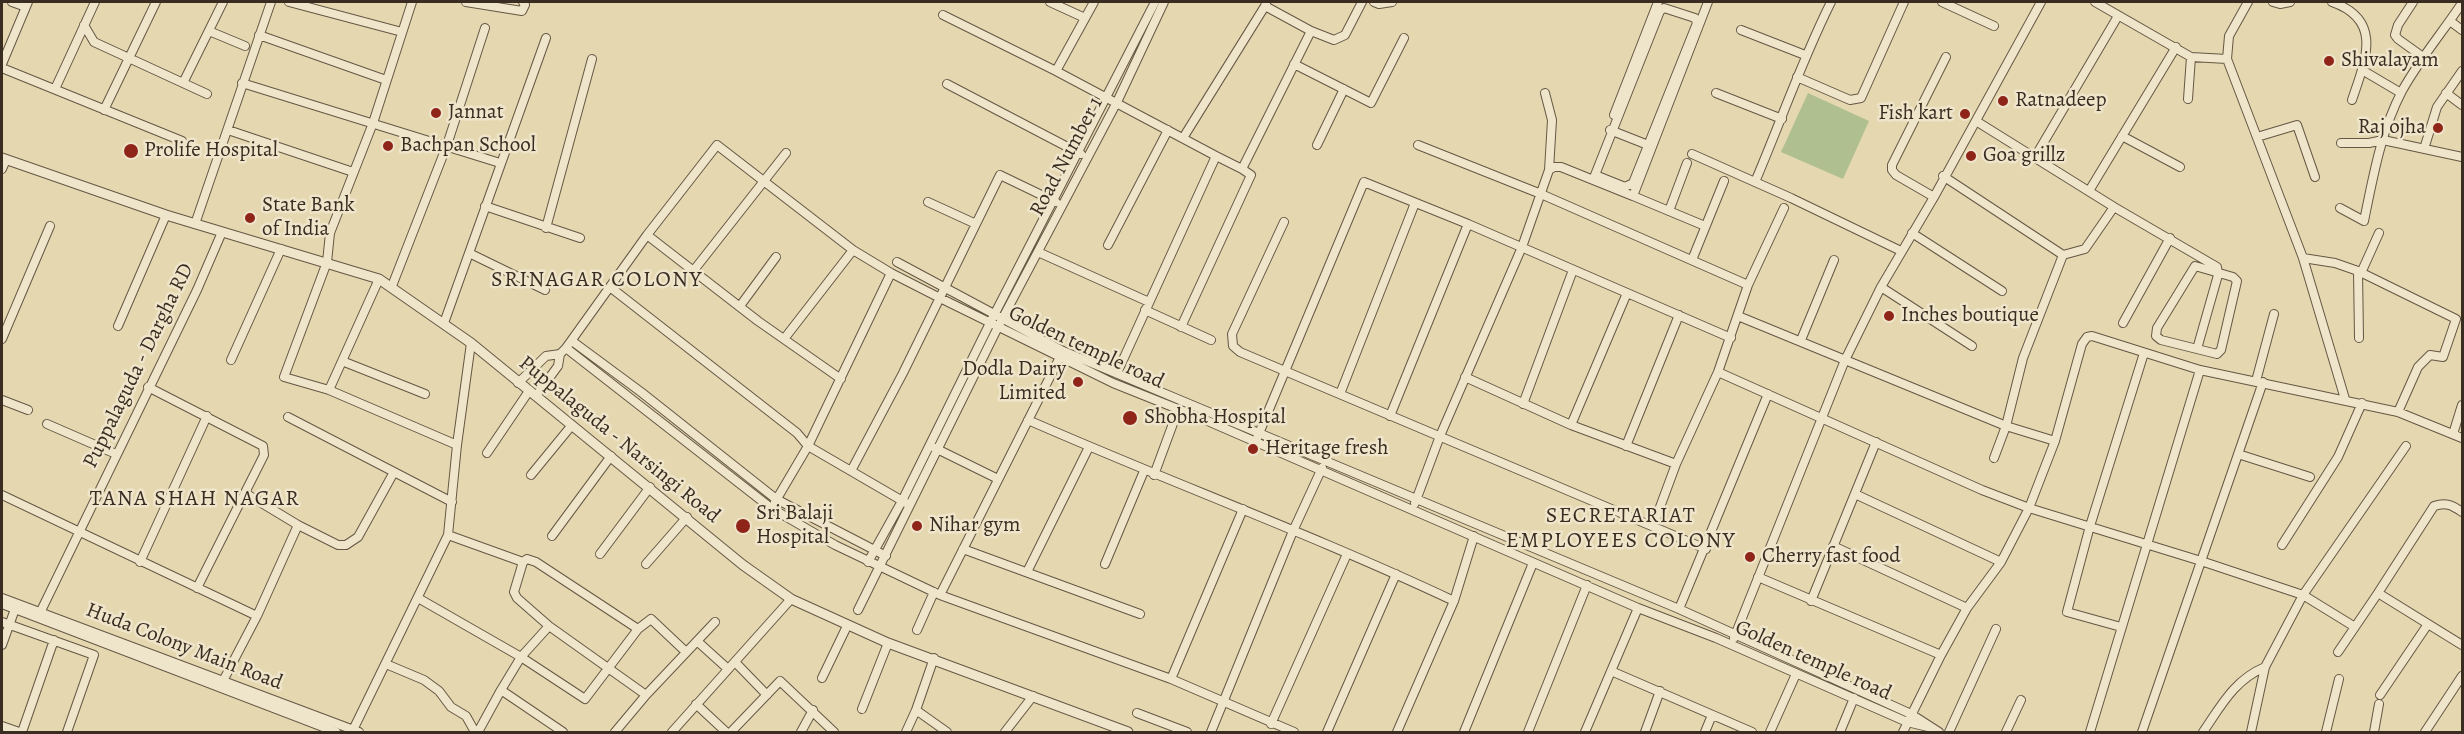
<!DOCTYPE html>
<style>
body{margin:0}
#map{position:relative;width:2464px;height:734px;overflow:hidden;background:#e5d7af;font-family:Alegreya,serif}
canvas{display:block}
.frame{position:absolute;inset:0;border:3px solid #3a2c21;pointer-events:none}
</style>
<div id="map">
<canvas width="2464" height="734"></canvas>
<div class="frame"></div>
</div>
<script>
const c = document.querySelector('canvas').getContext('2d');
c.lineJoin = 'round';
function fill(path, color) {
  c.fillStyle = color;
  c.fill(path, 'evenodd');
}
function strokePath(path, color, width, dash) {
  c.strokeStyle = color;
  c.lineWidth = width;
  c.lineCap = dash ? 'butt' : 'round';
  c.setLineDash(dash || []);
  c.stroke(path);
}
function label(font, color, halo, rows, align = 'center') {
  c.font = font + ' Alegreya,serif';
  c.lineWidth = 5;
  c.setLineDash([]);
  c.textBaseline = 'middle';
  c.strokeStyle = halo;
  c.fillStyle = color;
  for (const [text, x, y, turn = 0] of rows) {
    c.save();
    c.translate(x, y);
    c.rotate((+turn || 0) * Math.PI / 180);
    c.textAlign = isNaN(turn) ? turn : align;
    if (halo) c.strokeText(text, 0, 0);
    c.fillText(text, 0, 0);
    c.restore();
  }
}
fill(new Path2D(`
 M1808,93L1869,121L1843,179L1781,152Z`), '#afbf8f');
const minor = new Path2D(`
 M12,2L26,7
 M289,2L402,32
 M412,2L373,123L330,233L327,262L284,377L329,390L457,445
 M466,2L522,11L525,5L523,2
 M1050,2L1085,18
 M1374,2L1379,4L1392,2
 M1942,2L1994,26
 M2095,2L2191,57L2227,59
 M2248,2L2229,36L2227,59L2303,258L2345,399
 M2273,2L2280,4L2290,2
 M2332,2C2384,20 2365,61 2352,100
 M2413,2L2398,25L2395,35L2398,39L2423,57
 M1266,3L1265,6L1311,31L1334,40L1345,35L1362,2
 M1664,8L1695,18L1697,23L1633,183L1625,187L1595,175L1660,11Z
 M943,15L1056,71L1216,156L1117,373
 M2450,21L2462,30
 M84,25L94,42L207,94
 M1741,30L1805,55
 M209,31L245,46
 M259,35L386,80
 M2,64L28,2
 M1294,64L1371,103L1404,38
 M2,68L182,141
 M2362,70L2401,93
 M1056,71L1094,2
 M1797,77L1850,100L1861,98L1904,2
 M183,83L223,2
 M242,83L500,163
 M947,84L1081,154
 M55,89L95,2
 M1545,93L1552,120L1549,170
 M1716,93L1782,119
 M2446,93L2462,105
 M2188,99L2191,57
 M104,110L156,2
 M1614,115L1658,2
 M1976,121L2114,207L2217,267L2218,275L2197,349
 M228,130L353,172
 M1610,130L1648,145
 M2122,136L2180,167
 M2257,137L2297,125L2315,177
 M1183,138L1265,6
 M2341,143H2369L2383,140L2462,157
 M1317,145L1344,89
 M1418,145L1541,194L1748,285
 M2424,149L2437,107L2462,71
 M1692,154L1791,198L1901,251
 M1216,156L1242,169L1311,31
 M2035,157L2118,16
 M2,169L6,160
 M1943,176L2063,255
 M1755,182C1781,121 1802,60 1831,2
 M2089,191L2176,47
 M1633,196L1705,226
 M1934,197L1896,175L1892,170V165L1946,57
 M928,202L976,224
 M485,206L580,238
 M2340,208L2364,221C2373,177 2381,131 2402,91C2419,60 2442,33 2462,3
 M1669,211L1687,163
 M1284,222L1232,334L1233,346L1240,352L1706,549
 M195,224L271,2
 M546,228L592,59
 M1912,233L2002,291
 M647,235L758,321L841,379
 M1108,245L1168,130
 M1038,252L1149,302
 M469,253L545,290
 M2303,258L2335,263L2358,271L2456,319L2443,357L2430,355L2418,367L2398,412
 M1692,260L1724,181
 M897,262L1063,351L1679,609L1911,714L1939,732
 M2195,266L2233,277L2237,281L2221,350L2217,354L2161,340L2156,336L2157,328Z
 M694,270L786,153
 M2358,271L2359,338
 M2361,273L2379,233
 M392,286L447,145L485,28
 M610,287L797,433L808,446L906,503
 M1881,287L1972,346
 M740,306L776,257
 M1145,310L1211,340
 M1738,316L2006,426L2055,441
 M444,323L546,38
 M2123,323L2170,238
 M118,326L166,215
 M1181,327L1251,175L1242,169
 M2,339L50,226
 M784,339L853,250
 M1801,340L1834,260
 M572,341L641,392L776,499L886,556
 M566,348L771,508L835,545L940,595L1171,679L1294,732
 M231,360L281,249
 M342,361L425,394
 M1718,372L1982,490L2029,508L2201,561L2303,595L2355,627
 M1465,377L1571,425L1676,464
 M2256,381L2274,314
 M518,383L546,356L560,354L566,348L647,235L717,145L853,250L891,273L940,298L1113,383L1203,419L1638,608L1716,638L1907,722L1928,727
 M148,387L263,446L264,455L197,588
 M329,390L379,279
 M1340,394L1415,203
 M536,396L558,366L560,354
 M2,400L28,410
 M1523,404L1573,270
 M1390,416L1468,224
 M288,417L452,502
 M1028,420C1169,482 1314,535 1454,601
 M47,424L116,454
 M1571,425L1627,293
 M2453,434L2462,405
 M1255,443L1364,182L1468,224L1731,338
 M1626,446L1679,315
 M935,448L998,479
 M487,453L529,391
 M2238,454L2310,477
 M1994,458L2006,426L2023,358L2063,255L2085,249L2114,207
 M851,471L903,373L1000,175L1056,202
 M531,475L572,425
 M1154,475L1178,410
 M245,493L298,525L338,545H346L358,537L394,472
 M1855,494L2001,562
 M2,495L257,616
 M775,502L808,446L891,273
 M1415,503L1440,436L1522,247L1549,170L1554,167H1561L1633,196L1708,2
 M1653,526L1676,464L1718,372L1748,285L1784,208
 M448,535L523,562L527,559L536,562L638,629
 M552,536L611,456
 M2282,545L2338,457L2362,403
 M1833,546L1967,608
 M963,549L1140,614
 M600,554L650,487
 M140,562L207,416
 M523,562L514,592L517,598L549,626L646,695
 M868,562L902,501L990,323L1155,2
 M646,564L687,517
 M1105,564L1144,471
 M1027,572L1089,447
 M1758,577L1941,655
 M2378,593L2462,645
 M940,595L1061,355
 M2,598L359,732
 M418,598L521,657L585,699L638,629L651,619L686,652
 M1811,601L1876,442
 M2,604L336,732
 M1679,609L1768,394
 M858,610L998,327L1117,102L1164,2
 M38,617L197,290L222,232
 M2,622L94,655L67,732
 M549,626L521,657L501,690L563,732
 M2121,627L2067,612L2090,526L2144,353
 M917,630L934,592
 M1734,638L1845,360L1881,287L1934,197L2041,2
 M697,641L728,669
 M2,645L15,609
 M2338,652L2378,593L2434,506C2446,502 2452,505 2462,512
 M735,662L767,695
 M386,664L424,680L439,691L451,707L466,716L475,732
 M1611,671L1752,732
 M822,678L847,626
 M1171,679L1243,509
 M223,681L257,616L298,525
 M2380,695L2428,624
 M696,704L726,732
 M862,709L888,643
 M916,710L934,658
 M1137,713L1187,732
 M1271,724L1347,554
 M2,726L19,732
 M22,732L54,640
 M352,732L448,535L457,445L471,343
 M478,732L501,690
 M615,732L646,695L715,622
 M672,732L791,599
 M731,732L780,681L834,732
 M801,732L813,710
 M906,732L916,710L947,732
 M1005,732L1033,696
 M1211,732L1293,531L1322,468
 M1327,732L1396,574
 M1397,732L1454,601L1474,536
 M1464,732L1533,563
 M1528,732L1587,585
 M1585,732L1638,608
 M1645,732L1660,691
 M1705,732L1712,715
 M1770,732L1796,674
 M1840,732L1854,698
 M1903,732L1941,655L1967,608L2001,562L2029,508L2055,441L2082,344L2087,337L2092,336L2200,370L2398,412L2462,438
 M1949,732L1996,629
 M2006,732L2021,700
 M2090,732L2200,370
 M2142,732L2263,382
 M2203,732C2221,706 2234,680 2265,667
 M2251,732L2265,667L2303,595L2406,446
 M2326,732L2339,679
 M2374,732L2379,704
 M2425,732L2462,676`);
const tertiary = new Path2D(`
 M2,158L166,215L379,279L471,343L743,565L791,599L888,643L1128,732`);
strokePath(minor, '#655744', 10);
strokePath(tertiary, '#655744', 11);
strokePath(minor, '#eee5cb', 8);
strokePath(tertiary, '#eee5cb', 9);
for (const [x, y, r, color] of [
 [2329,61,6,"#8f2418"],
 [2003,101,6,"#8f2418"],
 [436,113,6,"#8f2418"],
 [1965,114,6,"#8f2418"],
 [2438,128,6,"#8f2418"],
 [388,146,6,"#8f2418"],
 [131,151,8,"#8f2418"],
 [1971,156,6,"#8f2418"],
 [250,218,6,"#8f2418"],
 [1889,316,6,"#8f2418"],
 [1078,382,6,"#8f2418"],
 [1130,418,8,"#8f2418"],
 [1253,449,6,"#8f2418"],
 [743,526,8,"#8f2418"],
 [917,526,6,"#8f2418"],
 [1750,557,6,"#8f2418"]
]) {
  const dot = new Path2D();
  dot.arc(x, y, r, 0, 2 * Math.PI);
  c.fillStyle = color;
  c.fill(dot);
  strokePath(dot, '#eee5cb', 2);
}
label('21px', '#3a2c21', '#eee5cb', [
 ["Shivalayam",2341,61],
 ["Ratnadeep",2015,101],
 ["Jannat",448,113],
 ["Fish kart",1953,114,"right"],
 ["Raj ojha",2426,128,"right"],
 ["Bachpan School",400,146],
 ["Prolife Hospital",144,151],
 ["Goa grillz",1983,156],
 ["State Bank",262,206],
 ["of India",262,230],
 ["Inches boutique",1901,316],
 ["Dodla Dairy",1066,370,"right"],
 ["Limited",1066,394,"right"],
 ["Shobha Hospital",1144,418],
 ["Heritage fresh",1265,449],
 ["Sri Balaji",756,514],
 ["Hospital",756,538],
 ["Nihar gym",929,526],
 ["Cherry fast food",1762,557]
], 'left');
label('21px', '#3a2c21', '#eee5cb', [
 ["Road Number 1",1067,157,-62],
 ["Golden temple road",1086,348,25],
 ["Puppalaguda - Dargha RD",139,366,-64],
 ["Puppalaguda - Narsingi Road",619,440,39],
 ["Huda Colony Main Road",184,647,21],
 ["Golden temple road",1813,661,24]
]);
c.letterSpacing = '1.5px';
label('22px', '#3a2c21', '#eee5cb', [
 ["SRINAGAR COLONY",597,281],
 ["TANA SHAH NAGAR",195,500],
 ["SECRETARIAT",1621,517],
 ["EMPLOYEES COLONY",1621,542]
]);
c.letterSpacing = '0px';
</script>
